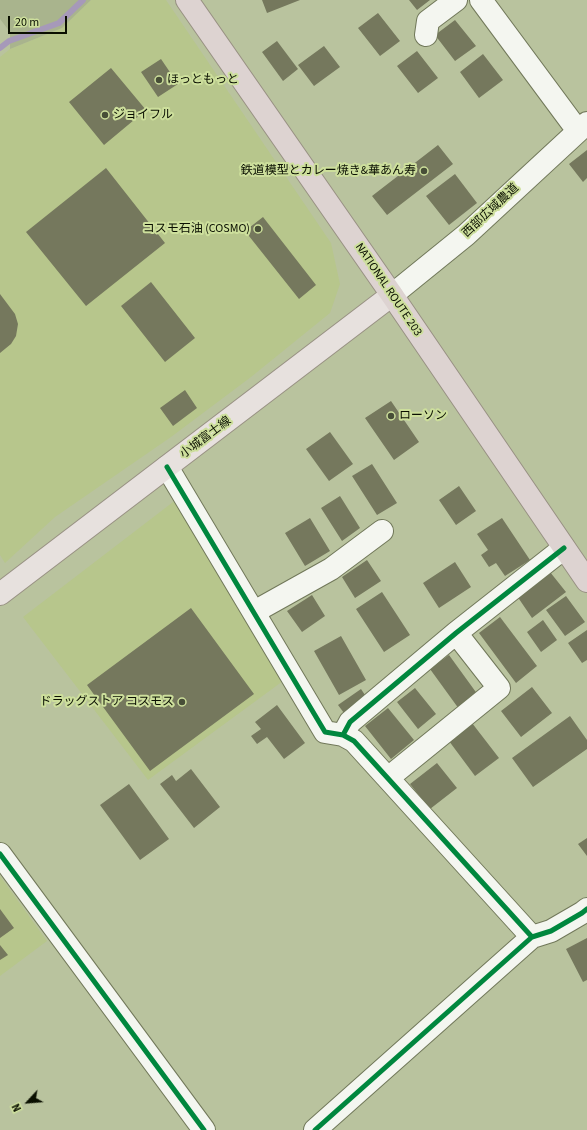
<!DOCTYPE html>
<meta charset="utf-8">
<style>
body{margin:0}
#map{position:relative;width:587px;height:1130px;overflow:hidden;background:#b9c39e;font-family:"Source Sans 3",sans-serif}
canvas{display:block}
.north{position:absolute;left:8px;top:1082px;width:40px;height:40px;-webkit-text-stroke:3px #cddf9c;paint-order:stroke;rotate:244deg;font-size:11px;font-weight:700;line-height:16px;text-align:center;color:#0a0f00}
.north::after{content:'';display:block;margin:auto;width:14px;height:18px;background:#0a0f00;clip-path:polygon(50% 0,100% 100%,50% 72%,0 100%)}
.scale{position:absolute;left:8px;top:16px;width:59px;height:18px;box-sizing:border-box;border:2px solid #0a0f00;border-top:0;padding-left:5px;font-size:12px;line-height:14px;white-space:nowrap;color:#0a0f00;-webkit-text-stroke:3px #cddf9c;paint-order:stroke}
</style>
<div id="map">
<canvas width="587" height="1130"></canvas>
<div class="north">N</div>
<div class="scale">20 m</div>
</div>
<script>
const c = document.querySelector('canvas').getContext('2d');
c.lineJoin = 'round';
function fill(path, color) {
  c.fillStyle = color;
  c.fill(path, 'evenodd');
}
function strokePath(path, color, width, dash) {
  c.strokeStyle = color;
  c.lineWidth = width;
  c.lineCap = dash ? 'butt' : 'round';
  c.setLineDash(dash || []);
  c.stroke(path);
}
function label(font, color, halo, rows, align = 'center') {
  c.font = font + ' "Source Sans 3","Noto Sans JP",sans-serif';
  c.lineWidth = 4;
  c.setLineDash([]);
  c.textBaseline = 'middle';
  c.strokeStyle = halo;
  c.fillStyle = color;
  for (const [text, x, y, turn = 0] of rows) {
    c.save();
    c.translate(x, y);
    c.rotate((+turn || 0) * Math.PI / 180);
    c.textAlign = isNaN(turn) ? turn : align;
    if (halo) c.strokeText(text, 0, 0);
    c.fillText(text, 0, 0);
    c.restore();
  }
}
fill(new Path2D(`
 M91,0H166L331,243L340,284L330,313L251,377L171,437L55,517L5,563L0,555V57L10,49L62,28Z
 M177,499L283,681L148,780L23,617Z
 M0,876L47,941L0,976Z`), '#b7c68c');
fill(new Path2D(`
 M0,0H91L62,28L10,49V32L0,19Z`), '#a9b48d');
strokePath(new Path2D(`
 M0,48L9,41L59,23L83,0`), '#a699b9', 6);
fill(new Path2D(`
 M262,0H300L267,13Z
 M409,0H430L417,10Z
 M378,13L400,41L380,56L358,28Z
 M455,20L476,46L455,61L435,35Z
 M277,41L298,69L283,81L262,52Z
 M324,46L340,67L314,86L298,65Z
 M417,51L438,78L418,93L397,66Z
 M483,54L503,80L479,98L460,72Z
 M161,59L178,84L158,97L141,72Z
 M111,68L146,110L104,145L69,102Z
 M438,145L453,164L387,215L372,196Z
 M587,150V178L583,182L569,164Z
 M106,168L165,243L86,306L26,232Z
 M455,174L477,203L449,225L426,196Z
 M263,217L316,285L299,299L245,231Z
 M151,282L195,338L165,362L121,306Z
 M0,294L15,314L18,324L16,336L11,344L0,353Z
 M185,390L197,408L173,426L160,408Z
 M391,401L419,442L394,460L365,418Z
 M330,432L353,464L329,481L306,449Z
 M372,464L397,503L377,515L352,476Z
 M459,486L476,511L456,525L439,500Z
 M340,496L360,528L342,541L321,508Z
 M310,518L330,551L305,566L285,533Z
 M502,518L530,560L505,576L496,563L489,567L481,555L488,550L477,534Z
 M367,560L381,581L355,598L342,577Z
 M455,562L471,587L439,608L423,583Z
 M550,572L566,592L532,618L517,596Z
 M382,592L410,635L384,652L356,609Z
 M312,595L325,616L302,632L287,611Z
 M566,596L585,622L565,636L546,610Z
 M191,608L254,694L150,771L87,685Z
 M500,617L537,666L516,683L479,633Z
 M543,620L557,640L541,652L527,632Z
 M587,630V660L582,663L568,643Z
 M341,636L366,680L339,695L314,651Z
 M449,655L478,695L459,709L430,669Z
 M532,687L552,713L521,737L501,711Z
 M415,688L436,714L418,729L397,702Z
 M361,689L367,698L344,713L338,705Z
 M277,705L305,743L284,759L267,737L257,744L251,736L261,729L255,722Z
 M388,708L414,740L391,759L365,726Z
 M570,716L587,740V749L533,787L512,758Z
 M472,723L499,758L475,776L449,741Z
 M437,763L457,788L430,809L410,784Z
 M191,769L220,807L194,828L160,784L172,775L176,781Z
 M129,784L169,839L140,860L100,805Z
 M587,838V856L578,844Z
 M0,909L14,928L0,938Z
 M587,938V980L583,982L566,949Z
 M0,945L8,955L0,960Z`), '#75785d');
const minor = new Path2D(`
 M481,0L578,131
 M426,35L428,21L456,0
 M392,295L466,235L587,123
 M167,467L325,732L343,735L354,741L532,937L551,931L582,913L587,909
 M254,612L331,569L382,531
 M343,735L350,722L456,633L564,548
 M388,778L499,688L456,633
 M0,854L204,1130
 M315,1130L532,937`);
const major = new Path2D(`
 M0,594L392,295`);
const highway = new Path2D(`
 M187,0L392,295L587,581`);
strokePath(minor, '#71785a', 24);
strokePath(major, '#989183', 24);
strokePath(highway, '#989183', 24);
strokePath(minor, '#f4f6f0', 22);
strokePath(major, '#e7e1de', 22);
strokePath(highway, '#ddd3d1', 22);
strokePath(new Path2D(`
 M167,467L325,732L343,735L354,741L532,937L551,931L582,913L587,909
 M343,735L350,722L456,633L564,548
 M0,854L204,1130
 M315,1130L532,937`), '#00873e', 5);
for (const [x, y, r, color] of [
 [159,80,4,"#474e37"],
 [105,115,4,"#474e37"],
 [424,171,4,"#474e37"],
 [258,229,4,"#474e37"],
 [391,416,4,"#474e37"],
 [182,702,4,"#474e37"]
]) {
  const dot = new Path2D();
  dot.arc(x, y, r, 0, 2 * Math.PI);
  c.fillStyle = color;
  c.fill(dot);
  strokePath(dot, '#cddf9c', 1.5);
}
label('12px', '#0a0f00', '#cddf9c', [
 ["ほっともっと",167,80],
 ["ジョイフル",113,115],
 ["鉄道模型とカレー焼き&華あん寿",416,171,"right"],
 ["コスモ石油 (COSMO)",250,229,"right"],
 ["ローソン",399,416],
 ["ドラッグストア コスモス",174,702,"right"]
], 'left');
label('12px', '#0a0f00', '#cddf9c', [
 ["西部広域農道",491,211,-43],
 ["NATIONAL ROUTE 203",388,290,56],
 ["小城富士線",206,438,-37]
]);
</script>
